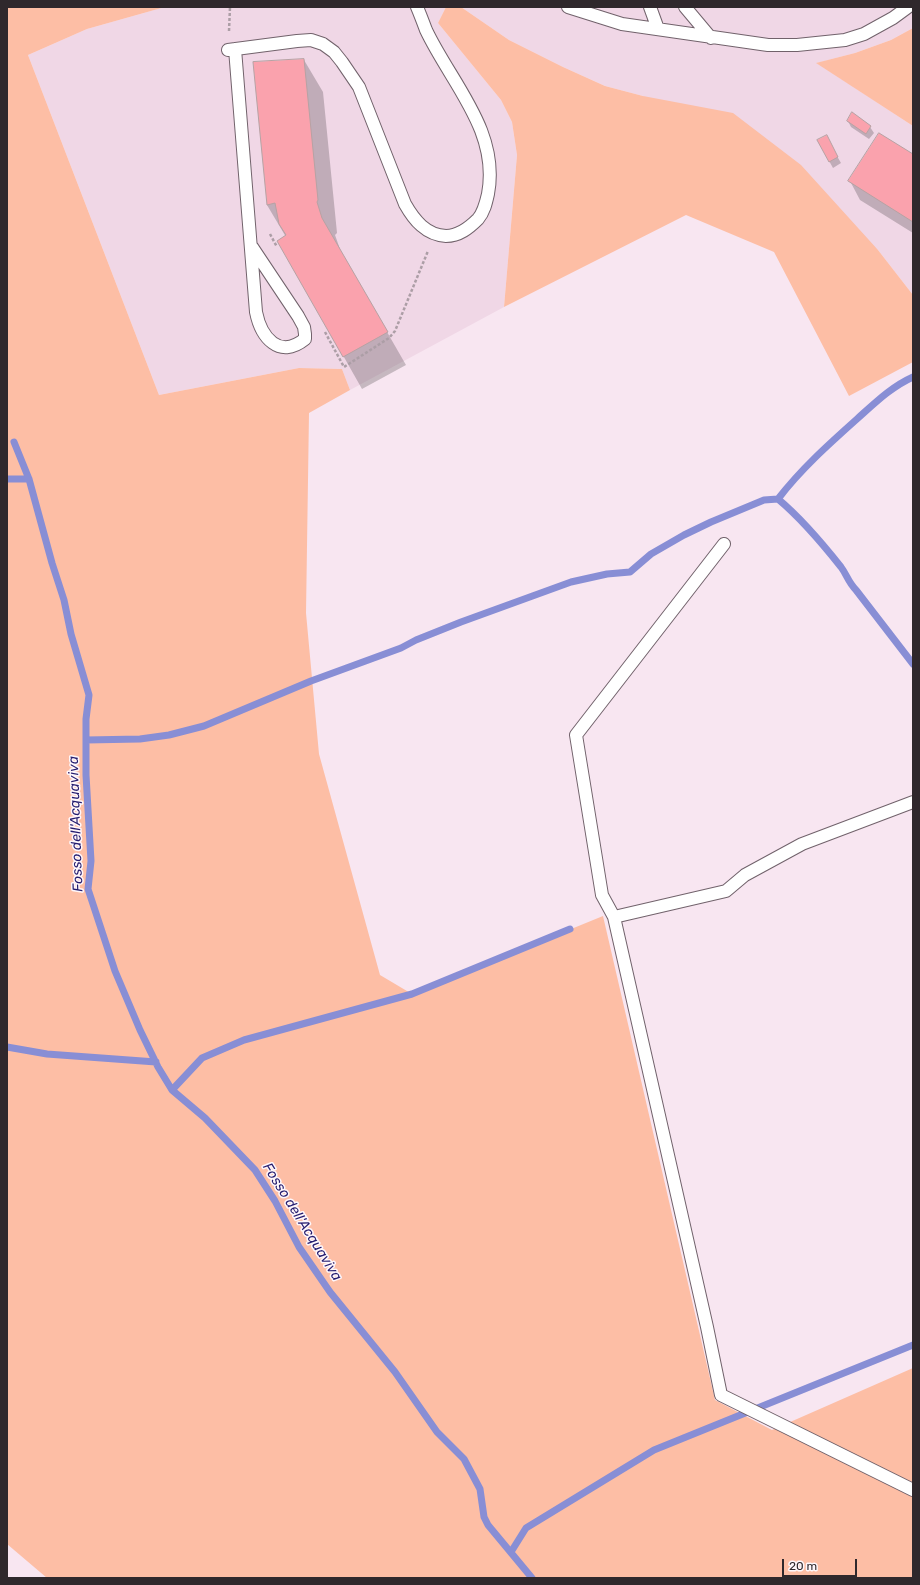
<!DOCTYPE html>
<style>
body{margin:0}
#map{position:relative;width:920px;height:1585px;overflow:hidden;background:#f8e6f1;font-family:Rubik,sans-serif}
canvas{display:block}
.frame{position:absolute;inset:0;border:8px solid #2f282c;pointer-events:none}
.scale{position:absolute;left:782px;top:1559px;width:75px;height:18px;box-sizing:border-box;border:2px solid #2f282c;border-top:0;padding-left:5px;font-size:12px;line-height:14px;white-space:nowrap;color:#2f282c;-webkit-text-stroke:3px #fef7fb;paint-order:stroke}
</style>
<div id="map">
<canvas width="920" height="1585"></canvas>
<div class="frame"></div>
<div class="scale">20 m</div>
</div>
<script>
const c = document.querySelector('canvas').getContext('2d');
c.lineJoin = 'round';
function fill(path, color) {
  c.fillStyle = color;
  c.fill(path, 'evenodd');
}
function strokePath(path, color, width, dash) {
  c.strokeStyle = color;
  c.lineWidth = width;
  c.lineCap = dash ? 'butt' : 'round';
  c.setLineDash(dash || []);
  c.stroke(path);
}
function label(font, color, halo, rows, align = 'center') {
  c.font = font + ' Rubik,sans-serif';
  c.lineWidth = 3;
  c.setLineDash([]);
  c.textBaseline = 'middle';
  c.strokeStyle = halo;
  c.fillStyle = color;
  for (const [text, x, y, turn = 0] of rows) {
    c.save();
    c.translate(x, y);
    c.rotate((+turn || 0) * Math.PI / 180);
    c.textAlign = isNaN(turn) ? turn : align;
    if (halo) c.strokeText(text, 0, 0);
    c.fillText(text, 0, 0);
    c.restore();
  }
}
fill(new Path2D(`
 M165,7H446L438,23L501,100L512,122L517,155L504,307L350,390L342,369L299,368L159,395L28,55L87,29Z
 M461,7H913V28L891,40L855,53L817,63L913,126V295L878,250L643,96L605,86L563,67L509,40Z`), '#f0d7e6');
fill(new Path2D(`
 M7,7H165L87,29L28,55L159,395L299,368L342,369L350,390L309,413L306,613L319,754L380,975L412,994L603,916L715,1400L772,1430L913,1368V1578H47L7,1544Z
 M446,7H461L509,40L563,67L605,86L643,96L733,113L801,165L878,250L913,295V362L849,396L774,252L686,215L504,307L517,155L512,122L501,100L438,23Z
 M913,28V126L816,63L855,53L891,40Z`), '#fdbea5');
fill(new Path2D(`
 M304,60L323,92L337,233L335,235L341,252L406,365L362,389L279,242L286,237L267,205Z
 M848,121L870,127L874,133L869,139L851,127Z
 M826,137L841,163L833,168L818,141Z
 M913,155V233L860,200L850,181Z`), '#0003');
strokePath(new Path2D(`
 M14,442L29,479L52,563L64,600L71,634L89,695L86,719V775L91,861L88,889L115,971L140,1030L158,1067L172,1090L205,1118L255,1170L275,1201L299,1247L330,1292L395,1372L437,1432L464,1459L480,1489L484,1517L488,1525L532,1578
 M7,479H29
 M778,499C802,519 822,543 841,567C847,575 848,582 856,590L913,664
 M86,740L140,739L169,735L204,726L311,681L401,648L416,640L461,622L571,582L607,574L630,572L651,554L684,535L711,522L764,500L778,499C801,469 829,444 857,419C875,403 891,387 913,377
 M7,1047L47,1054L156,1062
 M172,1090L202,1058L244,1040L412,994L570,929
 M511,1552L526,1528L654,1450L913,1345`), '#888ed5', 7);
const building = new Path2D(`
 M304,59L318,200L317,202L322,218L388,332L343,357L277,241L286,235L279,224L275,203L267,205L253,62Z
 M852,112L871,126L866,134L847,121Z
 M879,133L913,154V222L848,181Z
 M827,135L838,157L829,162L817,140Z`);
fill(building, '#faa2ad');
strokePath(building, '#b7a2a4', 1);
const lane = new Path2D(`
 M568,7L622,24L768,45H797L845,40L864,34L893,18L908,7
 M650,7L658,29
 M685,7L711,38
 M235,49L256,312C261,337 279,360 305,339V334L304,327L298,316L252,247
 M228,50L297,41L311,40L323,44L334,52L342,62L359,87L405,204C414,220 426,235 446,236C459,236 469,228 478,219C484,212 486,203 488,194C500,131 451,83 426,30C423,22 420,14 417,7
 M724,544L576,735L602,895L614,917L726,891L745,875L802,844L913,802
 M614,917L707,1327L721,1395L913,1490`);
strokePath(lane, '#71626b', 14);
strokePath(new Path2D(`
 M229,31L230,7
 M270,234L277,247
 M325,332L344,367L389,338L395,331L428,251`), '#ac9ea6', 2.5, [3, 2]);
strokePath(lane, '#fff', 12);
label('italic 14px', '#251c6e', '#fef7fb', [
 ["Fosso dell'Acquaviva",76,824,-92],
 ["Fosso dell'Acquaviva",302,1222,58]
]);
</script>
